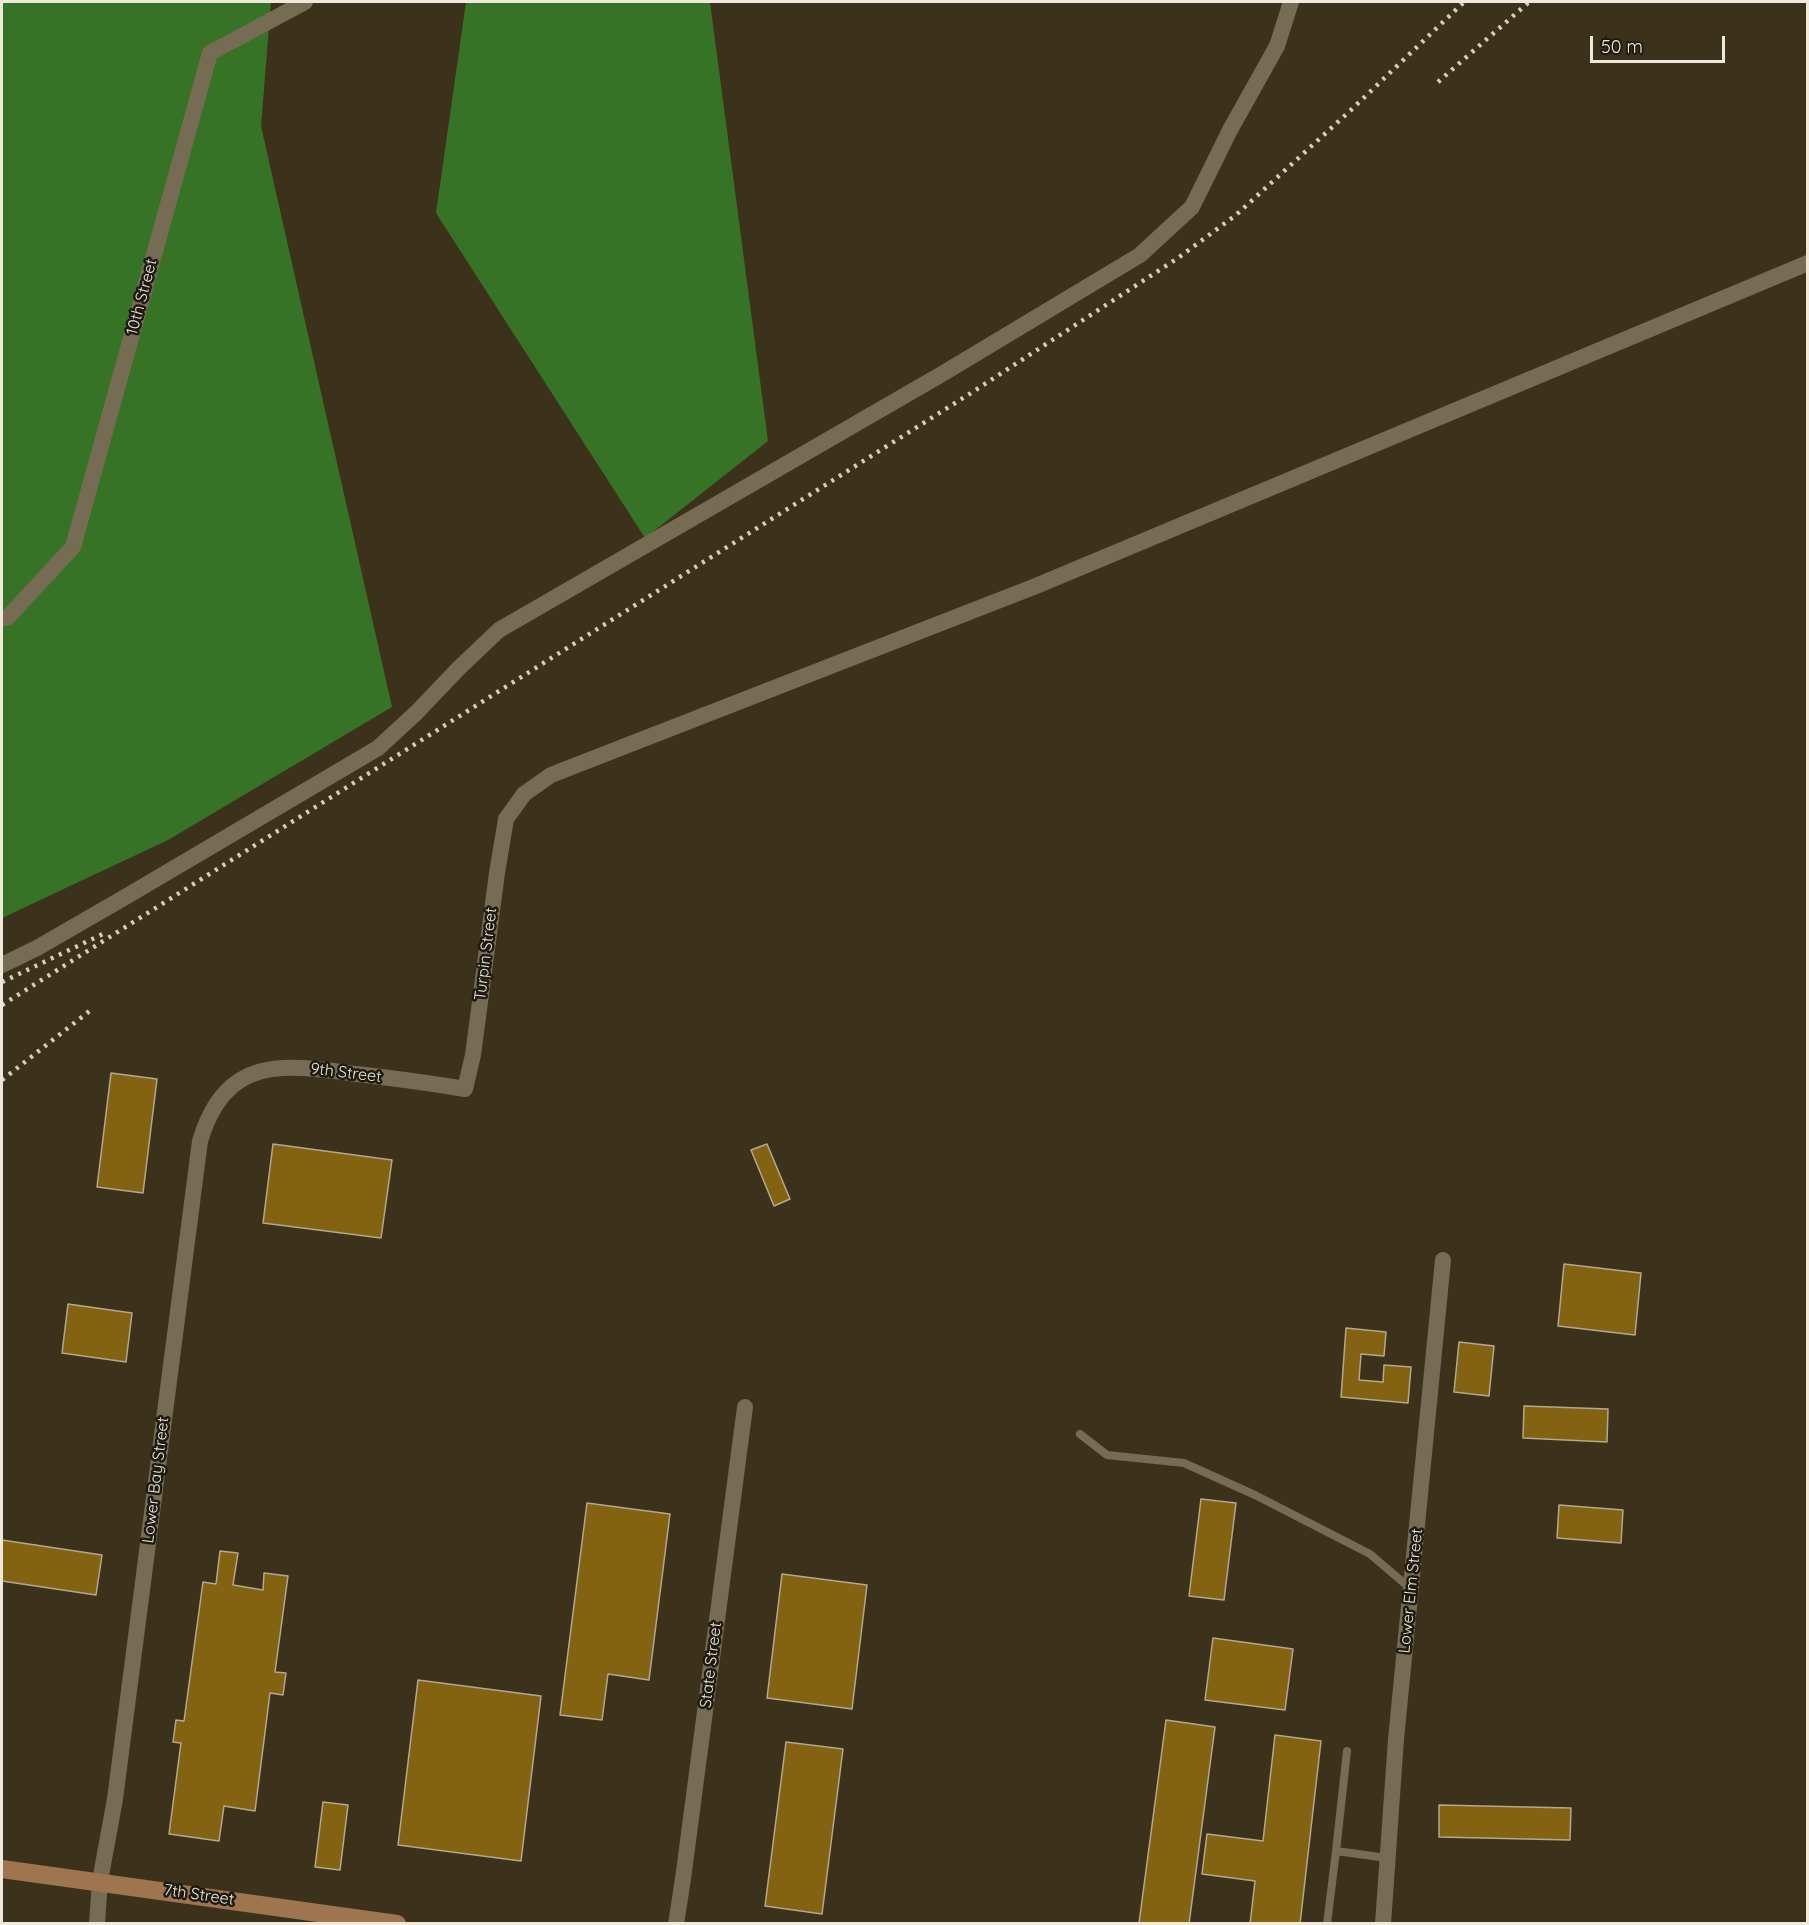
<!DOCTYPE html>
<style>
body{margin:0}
#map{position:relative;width:1809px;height:1925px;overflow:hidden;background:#3c321c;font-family:Quicksand,sans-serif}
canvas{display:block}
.frame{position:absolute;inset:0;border:3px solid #efe9db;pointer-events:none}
.scale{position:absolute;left:1590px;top:36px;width:135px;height:27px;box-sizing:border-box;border:3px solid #efe9db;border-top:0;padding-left:8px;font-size:18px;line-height:21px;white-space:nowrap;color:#efe9db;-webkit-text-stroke:4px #1f1a11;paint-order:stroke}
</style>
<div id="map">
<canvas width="1809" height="1925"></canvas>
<div class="frame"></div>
<div class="scale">50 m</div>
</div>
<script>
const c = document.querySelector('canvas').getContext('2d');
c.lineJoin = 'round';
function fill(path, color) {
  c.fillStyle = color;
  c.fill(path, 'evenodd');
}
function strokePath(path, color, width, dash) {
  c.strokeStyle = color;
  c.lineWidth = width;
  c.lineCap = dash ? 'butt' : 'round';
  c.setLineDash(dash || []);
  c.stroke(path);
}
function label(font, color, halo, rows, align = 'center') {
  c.font = font + ' Quicksand,sans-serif';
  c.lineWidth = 5;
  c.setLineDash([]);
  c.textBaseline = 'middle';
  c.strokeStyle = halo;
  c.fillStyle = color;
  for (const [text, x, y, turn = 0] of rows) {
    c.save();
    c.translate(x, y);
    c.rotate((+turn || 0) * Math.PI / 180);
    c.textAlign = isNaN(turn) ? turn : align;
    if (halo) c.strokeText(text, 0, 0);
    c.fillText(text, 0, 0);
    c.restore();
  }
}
fill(new Path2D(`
 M2,2H271L261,126L392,707L168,840L2,918Z
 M466,2H710L768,441L645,538L436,213Z`), '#377327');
const building = new Path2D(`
 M111,1073L157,1079L143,1193L97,1187Z
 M273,1144L392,1160L381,1238L263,1223Z
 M767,1144L790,1199L774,1206L751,1150Z
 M1564,1264L1641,1273L1635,1335L1558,1326Z
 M68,1304L132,1313L126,1362L62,1353Z
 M1346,1328L1386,1332L1384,1356L1361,1354L1359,1380L1383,1382L1384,1365L1411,1367L1408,1403L1341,1397Z
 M1459,1342L1494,1346L1489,1396L1454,1392Z
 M1524,1406L1608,1409L1607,1442L1523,1438Z
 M1201,1499L1236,1503L1224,1600L1189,1596Z
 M587,1503L670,1514L649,1680L608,1674L602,1720L560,1715Z
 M1559,1505L1623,1510L1621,1543L1557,1538Z
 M2,1540L102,1555L96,1595L2,1581Z
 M220,1551L238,1553L233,1585L263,1590L264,1573L288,1576L275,1672L286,1673L283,1695L270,1693L255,1811L224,1806L219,1841L169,1834L181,1743L173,1742L176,1720L184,1721L203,1582L216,1584Z
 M782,1574L867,1585L852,1709L767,1698Z
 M1213,1638L1293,1649L1285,1710L1205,1700Z
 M418,1680L541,1696L521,1861L398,1845Z
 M1166,1720L1215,1727L1189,1924L1139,1923Z
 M1275,1735L1321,1741L1300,1924H1250L1255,1881L1202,1874L1207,1834L1263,1841Z
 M786,1742L843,1749L822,1914L765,1906Z
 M323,1802L348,1805L340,1870L315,1867Z
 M1439,1805L1571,1808L1570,1840L1439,1837Z`);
fill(building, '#836312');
strokePath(building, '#b5a88f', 1.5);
strokePath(new Path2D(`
 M1080,1434L1107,1455L1184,1463L1255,1495L1370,1554L1411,1589
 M1336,1851L1347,1751
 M1327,1924L1336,1851L1387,1858`), '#766b53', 8);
strokePath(new Path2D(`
 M2,619L8,617L73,547L210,53L305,2
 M2,965L37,948L127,896L378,748L416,713L459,668L499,630L942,374L1140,255L1192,207L1230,130L1277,46L1291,2
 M97,1924L100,1881L115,1799L200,1141C226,1055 283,1064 356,1074C392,1078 429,1083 465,1089L473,1055L497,873L506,819L524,794L551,775L1036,586L1808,263
 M676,1924L683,1879L745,1407
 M1383,1924L1396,1739L1443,1260`), '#766b53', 16);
strokePath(new Path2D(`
 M2,1869L397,1924`), '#9e754f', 18);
strokePath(new Path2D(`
 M1438,82L1529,2
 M2,982L105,933
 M2,1005L971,393L1178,258L1236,215L1351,110L1464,2
 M2,1080L92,1009`), '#d5cebf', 4.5, [3, 6]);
label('16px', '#efe9db', '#1f1a11', [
 ["10th Street",142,297,-75],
 ["Turpin Street",486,954,-83],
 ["9th Street",346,1073,7],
 ["Lower Bay Street",156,1480,-83],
 ["Lower Elm Street",1411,1591,-84],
 ["State Street",711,1665,-83],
 ["7th Street",199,1895,8]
]);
</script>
